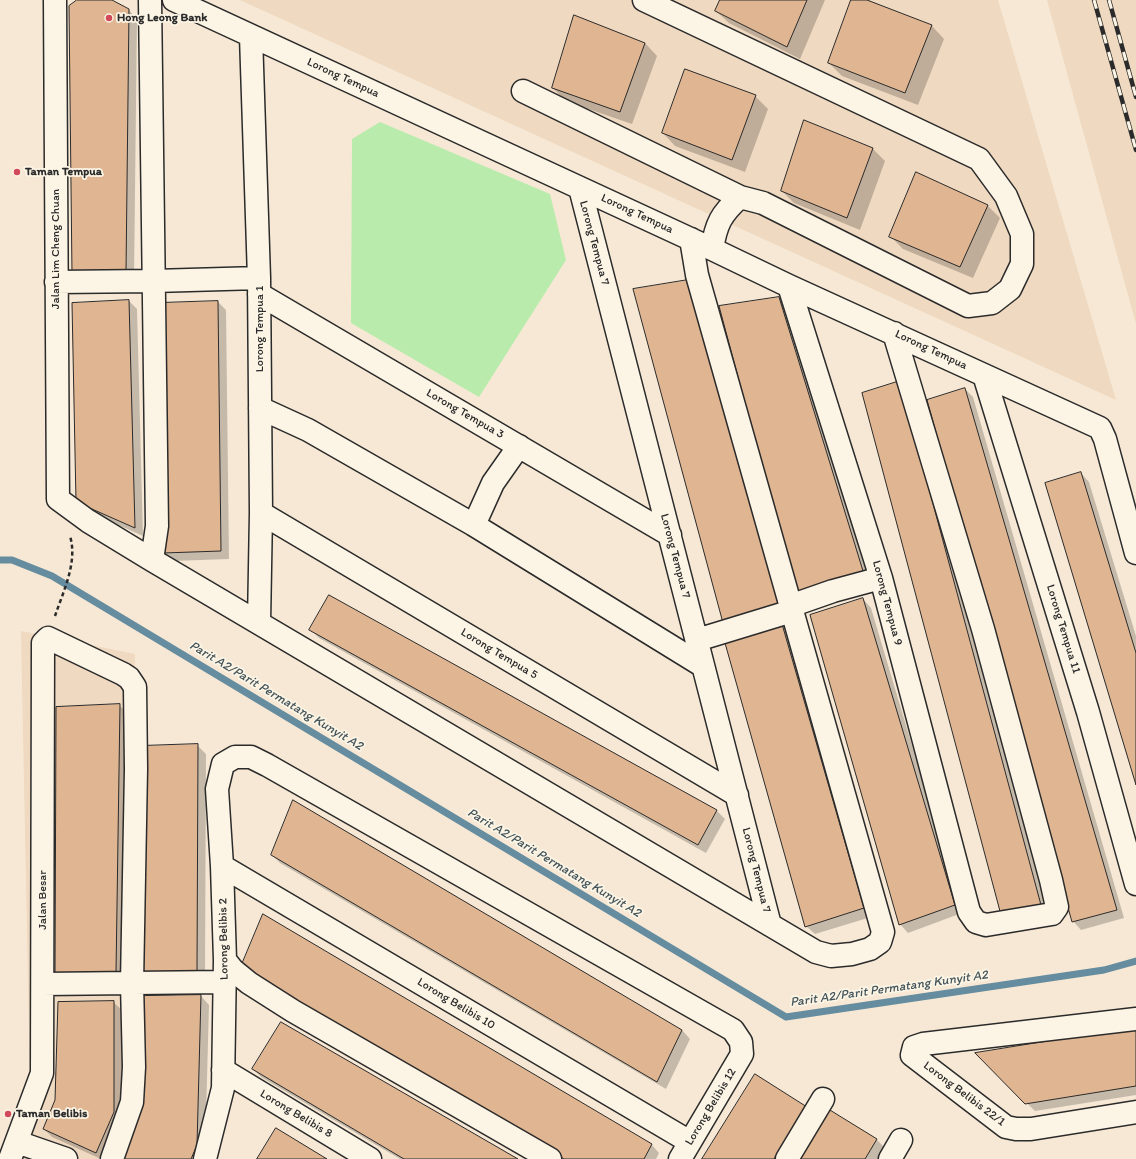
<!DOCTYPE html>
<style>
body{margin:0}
canvas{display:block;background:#f6e8d4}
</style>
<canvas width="1136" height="1159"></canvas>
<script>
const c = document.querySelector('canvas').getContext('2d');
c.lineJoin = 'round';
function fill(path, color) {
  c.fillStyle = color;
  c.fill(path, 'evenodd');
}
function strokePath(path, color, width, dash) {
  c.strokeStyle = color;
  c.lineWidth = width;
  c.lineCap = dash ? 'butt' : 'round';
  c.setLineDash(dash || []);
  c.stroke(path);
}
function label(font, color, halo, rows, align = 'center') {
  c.font = font + ' Itim,sans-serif';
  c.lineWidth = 3.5;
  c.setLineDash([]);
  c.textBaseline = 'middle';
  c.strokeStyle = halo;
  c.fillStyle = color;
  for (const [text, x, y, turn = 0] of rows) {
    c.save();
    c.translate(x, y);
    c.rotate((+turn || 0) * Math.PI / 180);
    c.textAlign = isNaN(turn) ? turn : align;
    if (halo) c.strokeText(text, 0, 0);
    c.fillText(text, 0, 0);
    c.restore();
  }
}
fill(new Path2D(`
 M240,0H998L1116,400Z
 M1047,0H1136V324Z
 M21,631L135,654L122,1105L99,1159H0L30,1085Z`), '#efd9c0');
fill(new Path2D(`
 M380,122L550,194L566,260L479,397L351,323L352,139Z`), '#b9ecac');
fill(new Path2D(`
 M78,0H109L129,10L137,19L134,280L81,282Z
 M721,0H825L800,59L729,23L716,11Z
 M852,0H865L932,26L944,39L918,105L842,76L829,63Z
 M645,43L657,56L632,124L565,101L553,88Z
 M755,96L768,109L745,172L675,146L663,133Z
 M804,122L873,149L885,161L860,230L794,203L782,191Z
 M988,206L1000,218L973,278L903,249L890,236Z
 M779,298L787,306L870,579L806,601Z
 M129,301L137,309L143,536L85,510Z
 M218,302L226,310L229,559L173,561L164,552Z
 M965,389L973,397L1124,918L1081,930L1073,921Z
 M908,390L1049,913L1010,923Z
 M1081,473L1089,482L1136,636V781Z
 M329,596L717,811L725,819L706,853L319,638L311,630Z
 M863,599L871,608L962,913L908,933L900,924Z
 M782,625L790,633L871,917L815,934L806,926Z
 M119,705L127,713L124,981H64Z
 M197,745L206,754L205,979H151Z
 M272,855L682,1030L690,1039L666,1089L280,863Z
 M250,978L651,1144L659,1153L656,1159H559Z
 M201,996L209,1005L205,1154L203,1159H115Z
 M113,1002L122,1010V1121L105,1159H101L52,1137L44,1129Z
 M1136,1028V1095L1035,1111L977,1054Z
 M253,1069L516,1159H400L261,1077Z
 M826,1108L877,1140L885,1148L878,1159H794Z`), '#0003');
strokePath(new Path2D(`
 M0,560H12L52,576L786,1017L1104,970L1136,961`), '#658c9f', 7);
const building = new Path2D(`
 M77,0H112L129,9L126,272L72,275L69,6Z
 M720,0H807L787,47L715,11Z
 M851,0H867L932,25L905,93L828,63Z
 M574,15L645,43L620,112L552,88Z
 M685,69L756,95L732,160L662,133Z
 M804,120L873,148L847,218L781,191Z
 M916,172L988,205L960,267L889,237Z
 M688,280L782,604L723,623L633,289Z
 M779,297L863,571L796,594L719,306Z
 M129,300L135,528L76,502L72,303Z
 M218,301L221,551L163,553L159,303Z
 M900,381L1041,905L1001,915L862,393Z
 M965,388L1117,910L1072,922L927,400Z
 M1081,472L1136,653V785L1045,483Z
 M329,595L717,810L698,845L309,630Z
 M863,598L955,905L899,925L810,615Z
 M782,624L864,908L805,927L725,643Z
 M120,704L116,973H55L56,707Z
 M198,744L197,971L142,972L140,746Z
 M293,800L682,1030L657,1082L271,855Z
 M263,914L652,1144L644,1159H564L240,969Z
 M201,995L197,1145L191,1159H114L141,996Z
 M114,1001V1112L96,1153L43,1129L55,1100L58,1002Z
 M281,1022L518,1159H404L252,1069Z
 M1136,1027V1086L1025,1104L975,1053Z
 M755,1074L807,1107L774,1159H702Z
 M825,1107L877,1139L865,1159H793Z
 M276,1128L327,1159H257Z`);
fill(building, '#e0b591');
strokePath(building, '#2b2b2b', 1);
const minor = new Path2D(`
 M55,0L58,499L88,521L152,560L816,952L831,956L852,954L870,949L880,942L883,932L697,275L691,239
 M150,0L157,526L152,560
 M174,0L712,249L789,286L1100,428L1105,439L1136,553
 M644,0L979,159L1006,196L1022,234V264L1010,289L992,303L968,306L763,203L740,197C721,214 716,224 712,249
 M251,36L259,278L261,513L259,623
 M523,91L740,197
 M580,188L770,925
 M56,282L154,281L259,278
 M789,286L881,578L969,912L976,922L986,925L1052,914L1057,907L1051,880L983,629L894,333
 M259,294L670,535
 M984,375L1088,712L1136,884
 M260,408L308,430L474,525L703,666
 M261,513L737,795
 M474,525L493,483L519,446
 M790,606L833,591L881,578
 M697,640L792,611
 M222,866L690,1142
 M225,960L233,970L249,983L293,1011L550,1159
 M43,984L224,982
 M1136,1019L923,1044L914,1047L912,1055L1006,1127L1016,1129H1031L1136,1112
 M223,1070L370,1159
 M17,1142L66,1159
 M10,1159L42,1073L43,643L48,638L123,674L129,678L135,687L136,769L132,983L134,1067L132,1102L112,1159
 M205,1159L223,1088L225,960L222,866L217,789L223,764L235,757H251L267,765L733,1030L741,1042L742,1054L680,1159
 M787,1159L823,1099
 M890,1159L901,1140`);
strokePath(minor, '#2b2b2b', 25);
strokePath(new Path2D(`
 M55,616C63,592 78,562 70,536`), '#2b2b2b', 2.5, [4, 3]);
strokePath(minor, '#fcf5e5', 22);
const rail = new Path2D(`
 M1094,0L1136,150
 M1109,0L1136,97`);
strokePath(rail, '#2b2b2b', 4.5);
strokePath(rail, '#fcf5e5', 3, [9]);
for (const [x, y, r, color] of [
 [109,18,4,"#d1495b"],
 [17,172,4,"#d1495b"],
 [8,1114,4,"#d1495b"]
]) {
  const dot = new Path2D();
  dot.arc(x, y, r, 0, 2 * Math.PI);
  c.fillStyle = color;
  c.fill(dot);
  strokePath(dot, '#fcf5e5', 1.5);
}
label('bold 12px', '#2b2b2b', '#fcf5e5', [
 ["Hong Leong Bank",117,18],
 ["Taman Tempua",25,172],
 ["Taman Belibis",16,1114]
], 'left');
label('12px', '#2b2b2b', '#fcf5e5', [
 ["Lorong Tempua",343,78,25],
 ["Lorong Tempua",637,214,25],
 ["Lorong Tempua 7",594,243,75],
 ["Jalan Lim Cheng Chuan",56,249,-90],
 ["Lorong Tempua 1",260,329,-90],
 ["Lorong Tempua",931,350,25],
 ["Lorong Tempua 3",465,414,30],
 ["Lorong Tempua 7",675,556,75],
 ["Lorong Tempua 9",887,603,75],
 ["Lorong Tempua 11",1063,629,73],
 ["Lorong Tempua 5",499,654,31],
 ["Lorong Tempua 7",756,870,76],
 ["Jalan Besar",43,900,-90],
 ["Lorong Belibis 2",224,939,-91],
 ["Lorong Belibis 10",456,1004,31],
 ["Lorong Belibis 22/1",964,1094,37],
 ["Lorong Belibis 12",711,1107,-59],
 ["Lorong Belibis 8",296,1114,31]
]);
label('italic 13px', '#43545b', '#fcf5e5', [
 ["Parit A2/Parit Permatang Kunyit A2",276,696,31],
 ["Parit A2/Parit Permatang Kunyit A2",554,863,31],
 ["Parit A2/Parit Permatang Kunyit A2",889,989,-8]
]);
</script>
